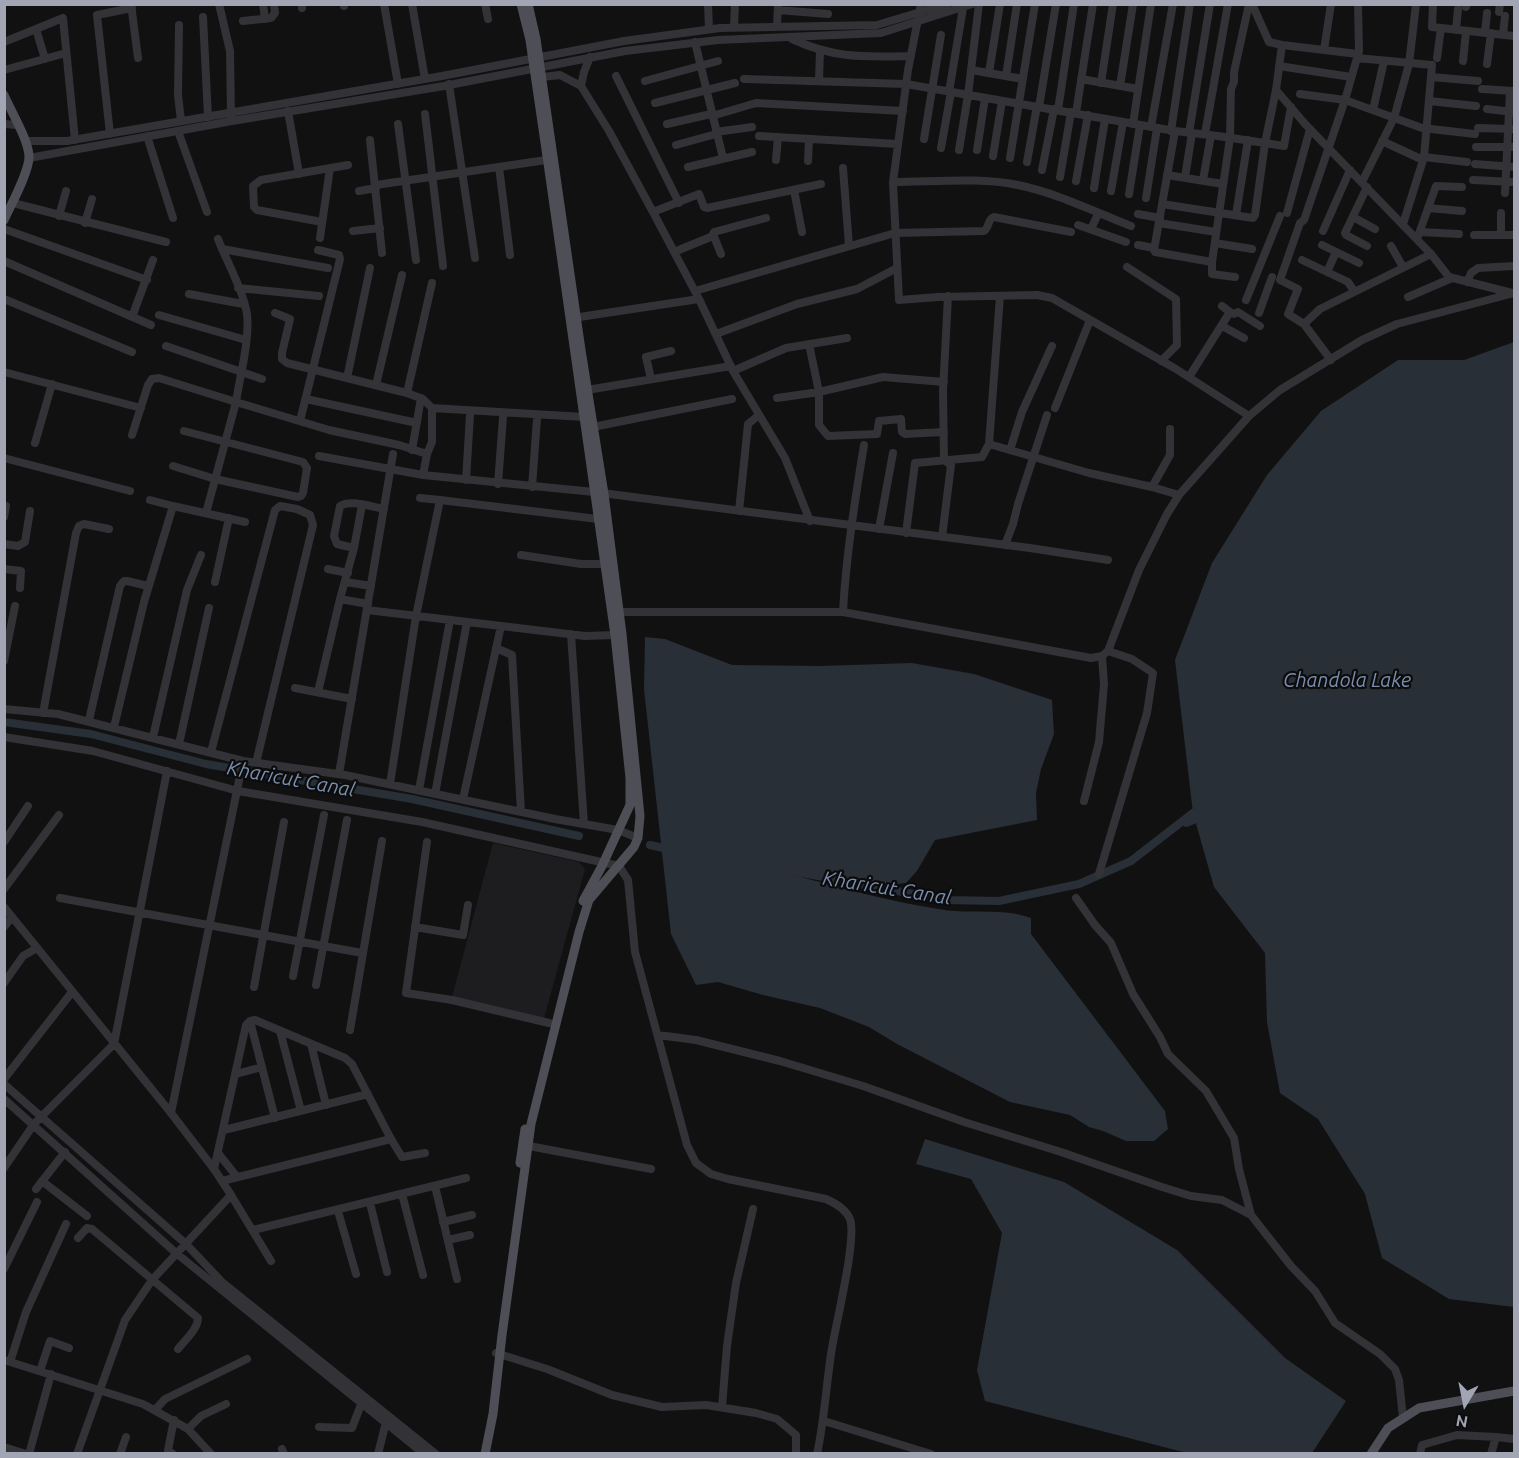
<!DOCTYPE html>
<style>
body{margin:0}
#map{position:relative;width:1519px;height:1458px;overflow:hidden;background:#111112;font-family:Ubuntu,sans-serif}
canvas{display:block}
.frame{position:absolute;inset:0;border:6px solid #a2a5b3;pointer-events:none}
.north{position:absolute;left:1435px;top:1374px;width:60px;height:60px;-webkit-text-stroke:4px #0c0c0d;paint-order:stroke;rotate:190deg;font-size:16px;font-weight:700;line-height:24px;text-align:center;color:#a2a5b3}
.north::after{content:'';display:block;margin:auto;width:21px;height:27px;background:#a2a5b3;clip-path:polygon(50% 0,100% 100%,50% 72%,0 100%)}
</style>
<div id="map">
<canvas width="1519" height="1458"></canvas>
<div class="frame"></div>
<div class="north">N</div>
</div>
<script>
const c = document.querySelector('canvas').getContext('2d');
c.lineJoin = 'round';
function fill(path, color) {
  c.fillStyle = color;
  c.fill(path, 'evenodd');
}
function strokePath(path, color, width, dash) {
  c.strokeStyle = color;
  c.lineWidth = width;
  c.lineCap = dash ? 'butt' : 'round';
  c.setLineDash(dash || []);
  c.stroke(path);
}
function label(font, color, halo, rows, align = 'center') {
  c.font = font + ' Ubuntu,sans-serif';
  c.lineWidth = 4.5;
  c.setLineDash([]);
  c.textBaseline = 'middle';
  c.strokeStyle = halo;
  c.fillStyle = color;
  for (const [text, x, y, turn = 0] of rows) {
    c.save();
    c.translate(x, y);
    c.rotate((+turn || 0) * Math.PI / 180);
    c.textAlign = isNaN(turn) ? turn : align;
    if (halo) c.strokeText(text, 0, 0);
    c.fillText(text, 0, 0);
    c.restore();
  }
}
fill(new Path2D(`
 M493,843L579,862L585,869L543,1022L452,997Z`), '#1d1d1f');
fill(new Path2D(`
 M1514,342V1307L1449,1299L1382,1258L1365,1194L1318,1119L1280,1093L1267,1022L1265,953L1214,887L1193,813L1175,660L1212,563L1267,475L1321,411L1398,360H1464Z
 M645,637L665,639L732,665L820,666L912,663L974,674L1052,700L1054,734L1041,769L1036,793L1037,820L935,840L917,871L906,883L887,885L797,869L794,875C842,888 890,902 939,909C970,915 1001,907 1031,918V934L1165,1111L1168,1129L1154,1141H1126L1103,1131L1089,1127L1070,1115L1010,1102L897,1044L869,1027L820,1008L763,995L718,982L696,985L671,934L644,689Z
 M925,1139L1064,1182L1177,1250L1285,1358L1346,1401L1312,1453H1187L985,1401L977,1370L1002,1233L971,1179L916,1164Z`), '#292f37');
strokePath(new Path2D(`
 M4,722L91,734L206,764L412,799L579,836
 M650,845L668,849
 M786,870L945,900L999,901L1079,884L1131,861L1193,813L1186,823L1205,815`), '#292f37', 8);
strokePath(new Path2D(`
 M131,4L138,58
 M219,4L230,51L231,116
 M263,4L265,19
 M302,4V8
 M344,4V6
 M384,4L398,84
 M412,4L425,79
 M485,4L488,19
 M708,4L709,29
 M921,4L908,70L893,182L899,300L938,297L1037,295L1052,298L1176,369L1249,416
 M1249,4L1234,72V82L1231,89L1230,138L1212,262L1155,252L1154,250L1175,131C1205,134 1235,138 1265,143L1276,90
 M1252,4L1269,42L1282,45L1276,90L1306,125L1431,254L1449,277L1512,293
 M1433,4L1432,27L1514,36
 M1466,7L1467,4
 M778,10L828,14
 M1499,12L1500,4
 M203,17L208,117
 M243,21L271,18L275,13L274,4
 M179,25L178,95L181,121
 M777,26L778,4
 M734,27L735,4
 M36,29L45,59
 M1456,30L1458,9
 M1485,33L1487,13
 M1503,35L1505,16
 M792,39C835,59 865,57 911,56
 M4,42L63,18L75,140
 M695,42L723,158
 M1282,45L1358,54
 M1324,50L1331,4
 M590,57L584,72L581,86L609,131L653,212L699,299L733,371L785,458L810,521
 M1357,58L1432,65L1424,157L1403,224
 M1437,58L1441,28
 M1463,61L1466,31
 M1487,64L1491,33
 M1279,66L1351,77
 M4,70L66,53
 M971,70L1023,79
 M989,73L1000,4
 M616,76L679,203
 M1006,76L1017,4
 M542,77L560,75L581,86
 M1431,77L1478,81
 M744,79L906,84L1175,131
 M1081,79L1138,89
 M645,81L718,61
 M819,81L820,51
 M1101,83L1113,4
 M449,84L475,258
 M1120,86L1133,4
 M1482,89L1513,91
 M949,92L963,8
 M1300,94L1345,100L1359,51L1358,4
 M1429,101L1476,106
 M655,103L735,83
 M1039,107L1056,4
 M1487,109L1513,112
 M1058,110L1074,4
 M1373,110L1384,61
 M288,111L299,174
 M1076,113L1093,4
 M425,114L443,266
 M712,116L756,103L903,111
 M4,124L17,125
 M398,124L416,260
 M667,124L711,114
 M1133,124L1151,4
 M1151,127L1173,4
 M1478,128L1514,129
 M178,131L207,212
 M1171,131L1190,4
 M716,132L752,127
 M1189,133L1210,4
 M110,134L97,15L132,8
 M1205,134L1228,4
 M147,136L173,218
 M759,136L898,144
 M924,139L941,35
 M370,140L382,253
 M26,141H67L442,76L624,41L720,28L877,25L947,4
 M1382,141L1423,160
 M676,145L716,134
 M1476,147H1514
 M941,148L951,92
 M959,150L968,95L979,4
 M977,150L985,98
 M993,156L1002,101
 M1424,157L1467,162
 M29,158L232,121L444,86L625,51L718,40L881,33L972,4
 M1010,158L1035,4
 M776,160L778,137
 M808,161L809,139
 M1027,162L1037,106
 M1475,164L1514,167
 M499,167L510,255
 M688,167L752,152
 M843,168L849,246
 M1042,170L1054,109
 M1167,175L1223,184
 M1060,177L1071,112
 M1185,177L1192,133
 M1203,180L1211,135
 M1473,180L1514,182
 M1076,181L1088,115
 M893,182C932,182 980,177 1018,185C1057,193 1095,212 1131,226
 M1362,182L1394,118L1409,64L1416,4
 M376,185L553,159
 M1367,187L1345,233L1346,235L1367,246
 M1094,188L1105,119
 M794,190L802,232
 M359,191L376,188
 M1111,191L1123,122
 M1505,193L1510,91
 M1129,194L1140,125
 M1146,198L1157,128
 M13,203L166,242
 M1162,204L1253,218L1255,215L1265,143L1284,146L1291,107
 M1428,208L1462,211
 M653,212L699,194L704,207L707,208L821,184
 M1287,213L1310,129
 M1138,214L1160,218
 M1236,215L1248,140
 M59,216L66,191
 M1353,217L1375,229
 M322,222L257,210L254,207L253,186L261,180L348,165
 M85,223L92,199
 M1159,223L1216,232
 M1078,225L1126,242
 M4,229L147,280
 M1091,229L1098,214
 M353,231L380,228
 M1323,231L1350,170
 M1420,232L1459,234
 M1474,235H1514
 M1501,235V213
 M320,238L330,168
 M1417,239L1436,186L1462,187
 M1215,243L1252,249
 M1138,245L1154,248
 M1322,245L1359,263
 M1391,246L1403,267
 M222,249L328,268
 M674,252L713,236
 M721,254L713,234L714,232L766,218
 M1302,260L1348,282L1354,291
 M4,261L151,325
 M1212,262V274L1235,277
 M1127,267L1176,299L1177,345L1161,361
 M1327,272L1336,252
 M1467,282L1471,273L1478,268L1514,266
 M238,288L319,296
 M695,291L895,233L984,231C990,227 987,219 994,217L1071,232
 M189,294L243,304
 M1408,297L1452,278
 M4,299L132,352
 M1246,300L1280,216
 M1230,312L1234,314L1238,312L1260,326
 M275,313L290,319L282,353V359L287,363L407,393L423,399L432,408V442L427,454
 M1259,313L1272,277
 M159,315L246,340
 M132,317L153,260
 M573,318L699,299
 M1304,324L1288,314L1298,289L1280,280L1300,223L1304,220L1345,100L1422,128L1475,134
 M1222,326L1244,338
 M716,334L797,304L857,289L897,268
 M809,344L819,392V425L828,436L877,434L879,421L901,419L902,432L905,434L944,432
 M166,346L262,379
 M1331,360L1304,324L1320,309L1431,254
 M733,371L786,348L847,338
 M4,372L141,408
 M1189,377L1230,312L1222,306
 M347,378L370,268
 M651,379L646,357L671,351
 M376,385L402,275
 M587,390L731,366
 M407,393L432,283
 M777,398L819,392L883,377L944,382
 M306,399L417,423
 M432,408L584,417
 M1055,408L1090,320
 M300,421L340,259L339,255L318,250
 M593,427L732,399
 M132,435L148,385L152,379L159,378L236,402C240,375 250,340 247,314C243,290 227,262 218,239
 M35,443L52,384
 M989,444L1089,473L1152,487L1179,495
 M412,450L421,398
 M1010,450L1022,412L1052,346
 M319,456L423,475
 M4,458L130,491
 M173,466L215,479L298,497L301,496L303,493L307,468L303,462L184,431
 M466,480L470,415
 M498,484L503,417
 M532,487L537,419
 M1152,487L1170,455V429
 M420,498L440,500
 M173,506L245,522
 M739,511L748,424L759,415
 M206,513L236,402L329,430L399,445L427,454L423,475L594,492L1030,548L1108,560
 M4,517L6,506
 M879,529L893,453
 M906,533L915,463L982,457L989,444L1000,296
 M942,537L951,465L944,460L943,391L948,296
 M4,544L18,546L25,542L30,511
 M1005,545L1013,524L1018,504L1047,415
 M354,548L362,505
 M521,555L581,564H605
 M4,569L21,571L20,588
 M328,569L348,573
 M215,582L229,518
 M346,582L371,586
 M368,604L340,599L354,548L337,544L334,536L340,506C351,499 371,507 384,509
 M367,610L585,636L615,635
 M616,612H843L1091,658L1102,656L1108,651L1139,570L1167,514L1179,495L1249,416L1280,390L1362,340L1397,324L1514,293
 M843,612C846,556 855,500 864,445
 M571,634L584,824
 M496,648L512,655L521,812
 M4,661L15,606
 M295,688L352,699
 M318,692L340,599
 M4,709L58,714L243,761L345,775L555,819L618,830L638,838
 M43,713L76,533L79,526L84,524L109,529
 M89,720L120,586L124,581H127L148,586
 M114,727L144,602L173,506L150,500
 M4,737L93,751L238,791L422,822L619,866L628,880L635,952L687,1145L696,1163L711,1174L728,1179L826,1199C835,1203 846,1209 850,1219C857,1239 836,1323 832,1348C826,1384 825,1417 817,1454
 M153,737L187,590L201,555
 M179,744L209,608
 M211,752L275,510L280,506L297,509L310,515L313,525L256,763
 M339,774L393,454
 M390,784L416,616L440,500L598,519
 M419,790L450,620
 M435,794L467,622
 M463,799L501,626
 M1084,801L1099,742L1104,684L1102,656
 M4,842L28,806
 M427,842L406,993L452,1000L549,1023
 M1099,874L1147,713L1153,673L1132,659L1108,651
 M4,889L59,815
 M60,898L362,953
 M4,907L171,1113L214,1169L231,1195L152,1280L125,1320L77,1454
 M4,927L12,917
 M415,927L463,935L468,905
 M293,976L324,815
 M4,983L23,956L37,948
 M316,985L347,820
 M254,987L284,822
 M250,1021L275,1118
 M350,1030L382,841
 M280,1031L301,1111
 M658,1035L696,1040L780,1061L863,1086L964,1122L1061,1152L1162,1187L1191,1196L1222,1200L1251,1215L1239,1169L1234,1138L1206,1091L1168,1054L1160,1037L1133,994L1111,943L1095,925L1076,898
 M311,1044L326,1105
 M236,1074L262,1067
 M4,1079L72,992
 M4,1084L186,1244L222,1282L436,1454
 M4,1099L176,1253L424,1454
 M171,1113L243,761
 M224,1130L368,1094
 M391,1139L402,1157L425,1153
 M529,1146L651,1169
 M218,1153L237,1177
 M4,1168L34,1124L114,1044L167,771
 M214,1169L246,1025L250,1021L255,1020L345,1058L352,1064L391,1139L222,1181
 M42,1181L87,1216
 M435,1186L457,1279
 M36,1189L65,1152
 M402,1194L423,1275
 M231,1195L271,1261
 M370,1203L387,1272
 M338,1211L356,1274
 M1251,1215L1291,1266L1315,1291L1335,1323L1380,1354L1395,1369L1399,1380L1403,1418
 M443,1222L472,1215
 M253,1230L466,1178
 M78,1238L87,1228L92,1229L198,1318C198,1329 185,1340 178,1349
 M448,1240L470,1235
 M4,1269L37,1202
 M496,1353L547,1369L612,1395L662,1407L706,1405L756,1413L777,1419L796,1435V1454
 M4,1360L143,1404L188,1429L211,1454
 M10,1362L26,1312L66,1224
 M40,1371L50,1341L69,1348
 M722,1407L727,1346L736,1283L753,1209
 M155,1410L165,1399L247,1359
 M824,1421L931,1454
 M319,1427L352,1428L362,1402
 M188,1429L201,1416L226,1404
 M1496,1437L1514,1439
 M4,1447L26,1454
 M282,1449L284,1454
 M29,1454L51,1374
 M120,1454L126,1437
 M173,1454L168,1450L174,1420
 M378,1454L386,1422
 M1420,1454L1422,1445L1457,1435L1496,1437L1491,1454`), '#323237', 8);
strokePath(new Path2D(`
 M521,4L530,40L548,163L615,635L630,778V805L602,866L583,901
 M4,95C11,111 29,141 29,157C29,172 11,205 4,220
 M520,1163L525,1129
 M485,1454L493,1414L502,1335L531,1124L579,932L589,900L634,847L638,838L640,816L622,634L604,494L581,350L536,39L528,4
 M1371,1454L1388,1428L1419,1408L1514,1391`), '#4e4e56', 9);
label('italic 20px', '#798eae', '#0c0c0d', [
 ["Chandola Lake",1347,680],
 ["Kharicut Canal",291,779,10],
 ["Kharicut Canal",887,888,9]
]);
</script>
